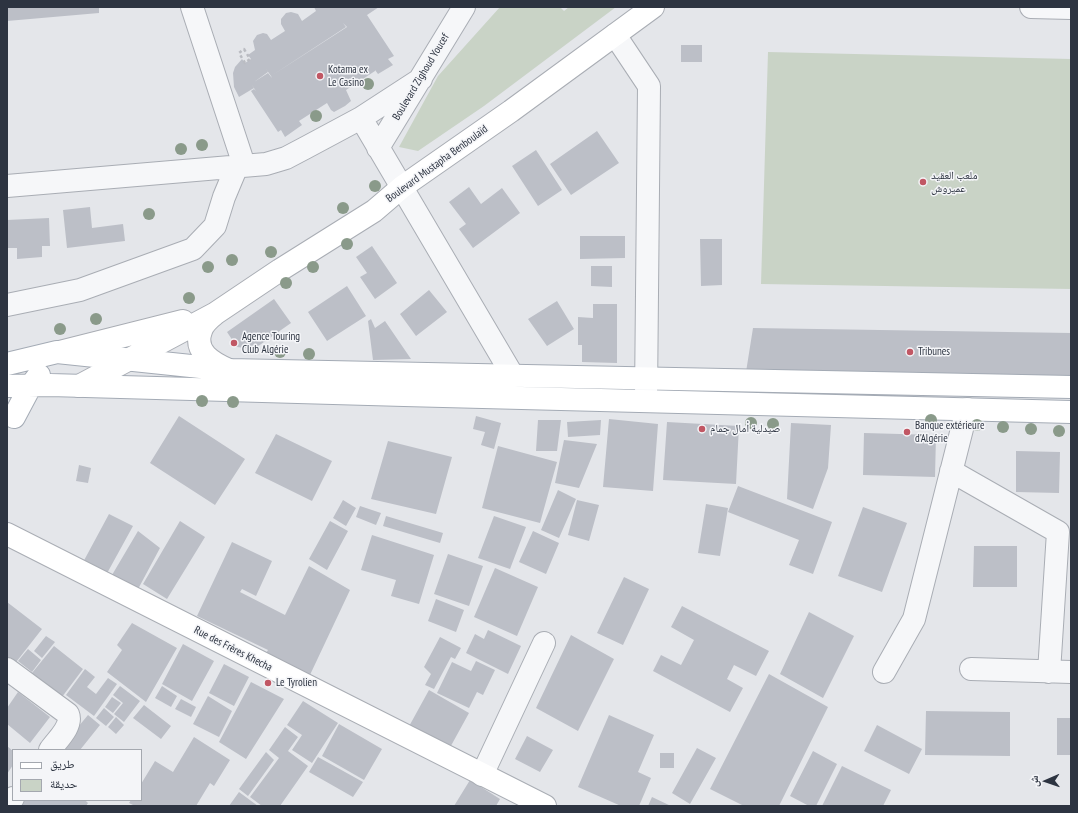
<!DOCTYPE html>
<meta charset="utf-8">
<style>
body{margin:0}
#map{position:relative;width:1078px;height:813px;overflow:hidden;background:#e4e6ea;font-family:"PT Sans Narrow","Noto Naskh Arabic",sans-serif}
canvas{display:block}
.frame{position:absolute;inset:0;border:8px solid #2d3441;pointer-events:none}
.legend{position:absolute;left:12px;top:749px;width:130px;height:52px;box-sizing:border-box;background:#f4f5f8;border:1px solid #a4a8af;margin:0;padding:5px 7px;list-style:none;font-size:12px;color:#2d3441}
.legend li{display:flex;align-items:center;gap:8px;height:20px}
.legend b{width:20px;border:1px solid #a4a8af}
.north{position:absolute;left:1026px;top:761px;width:40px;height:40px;-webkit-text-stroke:3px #f4f5f8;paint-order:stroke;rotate:268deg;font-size:11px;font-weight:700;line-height:16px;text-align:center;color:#2d3441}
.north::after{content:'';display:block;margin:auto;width:14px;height:18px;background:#2d3441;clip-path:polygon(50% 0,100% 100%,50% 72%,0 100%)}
</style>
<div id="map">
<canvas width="1078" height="813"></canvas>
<div class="frame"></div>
<ul class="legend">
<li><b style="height:5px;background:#fff"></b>طريق</li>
<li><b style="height:11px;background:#c9d3c6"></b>حديقة</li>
</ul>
<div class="north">ش</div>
</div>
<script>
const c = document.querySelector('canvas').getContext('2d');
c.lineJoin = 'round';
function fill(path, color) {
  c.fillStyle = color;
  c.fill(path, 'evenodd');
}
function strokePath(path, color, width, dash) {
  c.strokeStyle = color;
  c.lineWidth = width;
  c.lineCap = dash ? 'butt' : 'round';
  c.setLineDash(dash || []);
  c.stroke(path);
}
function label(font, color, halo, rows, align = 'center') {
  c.font = font + ' "PT Sans Narrow","Noto Naskh Arabic",sans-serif';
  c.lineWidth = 3;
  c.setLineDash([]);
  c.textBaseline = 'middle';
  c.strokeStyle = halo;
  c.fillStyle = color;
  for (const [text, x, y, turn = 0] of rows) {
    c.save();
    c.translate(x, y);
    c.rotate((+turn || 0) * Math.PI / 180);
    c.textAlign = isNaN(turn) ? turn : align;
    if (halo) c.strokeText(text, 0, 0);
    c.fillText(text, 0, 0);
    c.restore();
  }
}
fill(new Path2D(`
 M500,7H560L564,11L569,7H616L484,106L418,151L399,147L438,76Z
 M768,52L1071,59V289L761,284Z`), '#c9d3c6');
fill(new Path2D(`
 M7,7H99V13L7,21Z
 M314,7H379L364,17L367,15L394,56L388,59L393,65L378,74L375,70V71L346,90L351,101L345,106L334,112L331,110L327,103L299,121L302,125L285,137L281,130L278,132L251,91L254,89L256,91L251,84L254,88L239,97L234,87L233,73L235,67L242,59L245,63L251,59L248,55L255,50L253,41L257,35L263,33L267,34L271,40L285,31L281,24V19L286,13L291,12L298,14L302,21L316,11ZM343,23L347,27L271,76L272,78L268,73L254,82L268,72L266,69L271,76L346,27Z
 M681,45H702V62H681Z
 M597,131L619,163L571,195L550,164Z
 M536,150L562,190L538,206L512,166Z
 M469,187L481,204L502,188L520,213L473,248L459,229L466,224L449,202Z
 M90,207L92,228L123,224L125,241L67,248L63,210Z
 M49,218L50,246H42V257L17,259V248H7V220Z
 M580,236H625V258L580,259Z
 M700,239H722V285L701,286Z
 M372,246L397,283L375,299L360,277L367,273L356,257Z
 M591,266H612V287L591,286Z
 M347,286L366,316L327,341L308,312Z
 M429,290L447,312L416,336L400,314Z
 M274,299L291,323L254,349L237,347L227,332Z
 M557,301L574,329L547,346L528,319Z
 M593,304H617V363L582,362V345H578V317L593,318Z
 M371,319L375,328L385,321L411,359L373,360L368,321Z
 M753,328L1071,333V377L746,372Z
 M179,416L245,459L215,505L150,463Z
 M476,416L501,423L494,449L481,445L485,432L473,429Z
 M609,419L658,424L653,491L603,487Z
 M538,420H561L557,451H536Z
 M601,420L600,435L568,437L567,422Z
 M667,422L739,426L736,484L663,480Z
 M791,423L831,425L828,468L813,509L787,499Z
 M864,433L936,435L935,477L863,475Z
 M276,434L332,461L312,501L255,473Z
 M564,440L597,444L579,488L555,483Z
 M388,441L452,457L436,514L371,499Z
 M498,446L557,462L540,523L482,508Z
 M1016,451L1060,452L1059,493L1016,492Z
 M79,465L91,468L88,483L76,481Z
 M738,486L832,522L813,574L789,565L799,540L728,512Z
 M558,490L576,499L559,538L541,530Z
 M343,500L356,508L346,526L333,518Z
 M577,500L599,505L589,541L568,535Z
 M706,504L728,508L720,556L698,553Z
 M360,506L381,513L376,525L356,517Z
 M863,507L907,523L882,592L838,576Z
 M109,514L133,526L105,577L81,566Z
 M386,516L443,533L440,543L383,526Z
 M494,516L526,527L510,569L478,558Z
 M180,521L205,537L167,599L143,584Z
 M330,521L348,531L327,570L309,559Z
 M138,531L160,548L137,591L112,575Z
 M533,531L559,543L546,574L519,562Z
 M372,535L434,555L419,604L391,596L396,580L361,570Z
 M232,542L272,561L256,596L242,589L240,592L285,615L309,566L350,590L309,677L266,653L268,650L197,616Z
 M974,546H1017V587H973Z
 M448,554L483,566L469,606L434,594Z
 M495,568L538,587L517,636L474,617Z
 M624,577L649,589L623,645L597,633Z
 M436,599L464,610L456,632L428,621Z
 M7,602L42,629L13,666L7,661Z
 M682,606L769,651L756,676L734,665L727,679L743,688L730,712L653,671L661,655L681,665L694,640L671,627Z
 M809,612L854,636L823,698L780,674Z
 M132,623L177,648L146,702L107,672L122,650L117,645Z
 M488,630L521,646L508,674L466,653L475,634L484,639Z
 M571,635L614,659L578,731L536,708Z
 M46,636L55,642L42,658L34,651Z
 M440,637L461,648L455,659L451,657L434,689L425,685L431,674L424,667Z
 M183,644L214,661L192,701L162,684Z
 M54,646L83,669L62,697L32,673Z
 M28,649L41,660L32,672L18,661Z
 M476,661L495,670L483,695L477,692L469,708L437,693L452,662L471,671Z
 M224,664L249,677L234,706L209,693Z
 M85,669L95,677L87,687L96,694L108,678L117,684L94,716L66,695Z
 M769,674L828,707L779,806H744L710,789Z
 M251,682L284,699L246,759L219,742Z
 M120,686L140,701L124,722L114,714L123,703L113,695Z
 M162,686L177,696L171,707L155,698Z
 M429,690L469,713L447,753L407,730Z
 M18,692L50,717L30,743L7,724V708Z
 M208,696L232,711L219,737L193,724Z
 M112,697L121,703L113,713L105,707Z
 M181,699L196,707L191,717L175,709Z
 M303,701L338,723L312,763L292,750L302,735L287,725Z
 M144,705L171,726L161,739L133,718Z
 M104,708L114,717L106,726L96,718Z
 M926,711L1010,712V756L925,755Z
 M88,715L100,725L80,750H59Z
 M609,715L654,735L638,772L651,778L639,806H621L578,787Z
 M116,717L124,725L116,734L108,727Z
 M1057,718H1071V755H1057Z
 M339,724L382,749L364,780L322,756Z
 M877,725L922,749L909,774L864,751Z
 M285,727L298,737L288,751L308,766L280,806H262L250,797L279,758L269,750Z
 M527,736L553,750L540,772L515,759Z
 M194,737L230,760L214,786L210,783L196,806H135L129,803L131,800H141V784L155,761L173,772Z
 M7,746L13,751V765L7,774Z
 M697,748L716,758L690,804L672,793Z
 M813,751L837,764L816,806H809L790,796Z
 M266,752L274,760L248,796L239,789Z
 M660,753H674V768H660Z
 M318,757L363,782L353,797L309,772Z
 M842,766L891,790L883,806H822Z
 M470,780L500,799L496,806H454Z
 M239,792L258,806H229Z
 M652,797L671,806H648Z
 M24,800H85L88,803L86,806H20Z`), '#bcbfc7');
const street = new Path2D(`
 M192,7L244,165
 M1031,7L1071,8
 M615,35L649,86L646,397
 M361,118L513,376
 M378,148L464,7
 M7,186L266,164L286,158L305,148L361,118L421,79
 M7,305L80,290L193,249L215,226L224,197L237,166
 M951,471L1058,532L1049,672
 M7,669L68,714C73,726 57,740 50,750
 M971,669L1071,672
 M884,672L914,619L967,409
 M482,775L544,643
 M7,801L13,798`);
const secondary = new Path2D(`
 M215,314C210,318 203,324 201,331C193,352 213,363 229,370
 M60,352L183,321
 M79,386L216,313L280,270L374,211L402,187L511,111L653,7
 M7,534L545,806`);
const primary = new Path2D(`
 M7,364L57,352L229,370L1071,387
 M7,386L50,385L404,395L1071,412
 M14,417L31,385L39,375`);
strokePath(street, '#a9adb4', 24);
strokePath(secondary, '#a9adb4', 24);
strokePath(primary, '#a4abb5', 24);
strokePath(new Path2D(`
 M244,49L250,59L245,63L239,53Z`), '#babcc2', 2.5, [3, 3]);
strokePath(street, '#f6f7f9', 22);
strokePath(secondary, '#fff', 22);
strokePath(primary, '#fff', 22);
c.fillStyle = '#8a9a8a';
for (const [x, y] of [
 [368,84],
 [316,116],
 [202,145],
 [181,149],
 [375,186],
 [343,208],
 [149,214],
 [347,244],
 [271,252],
 [232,260],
 [208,267],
 [313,267],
 [286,283],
 [189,298],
 [96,319],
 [60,329],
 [280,352],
 [309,354],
 [202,401],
 [233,402],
 [931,420],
 [751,423],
 [773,424],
 [977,425],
 [1003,427],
 [1031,429],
 [1059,431]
]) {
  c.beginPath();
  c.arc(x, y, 6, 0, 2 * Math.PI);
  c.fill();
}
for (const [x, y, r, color] of [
 [320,76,4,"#c15764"],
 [923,182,4,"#c15764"],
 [234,343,4,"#c15764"],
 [910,352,4,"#c15764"],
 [702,429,4,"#c15764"],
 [907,432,4,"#c15764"],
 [268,683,4,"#c15764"]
]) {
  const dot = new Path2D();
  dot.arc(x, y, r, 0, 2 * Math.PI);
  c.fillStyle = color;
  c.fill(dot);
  strokePath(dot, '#f4f5f8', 1.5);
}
label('11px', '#2d3441', '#f4f5f8', [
 ["Kotama ex",328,70],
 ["Le Casino",328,83],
 ["ملعب العقيد",931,176],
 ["عميروش",931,189],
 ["Agence Touring",242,337],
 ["Club Algérie",242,350],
 ["Tribunes",918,352],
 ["Banque extérieure",915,426],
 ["d'Algérie",915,439],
 ["صيدلية أمال جمام",710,429],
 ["Le Tyrolien",276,683]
], 'left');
label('11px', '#2d3441', '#f4f5f8', [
 ["Boulevard Zighoud Youcef",421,77,-59],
 ["Boulevard Mustapha Benboulaïd",437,164,-36],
 ["Rue des Frères Khecha",233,649,27]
]);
</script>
